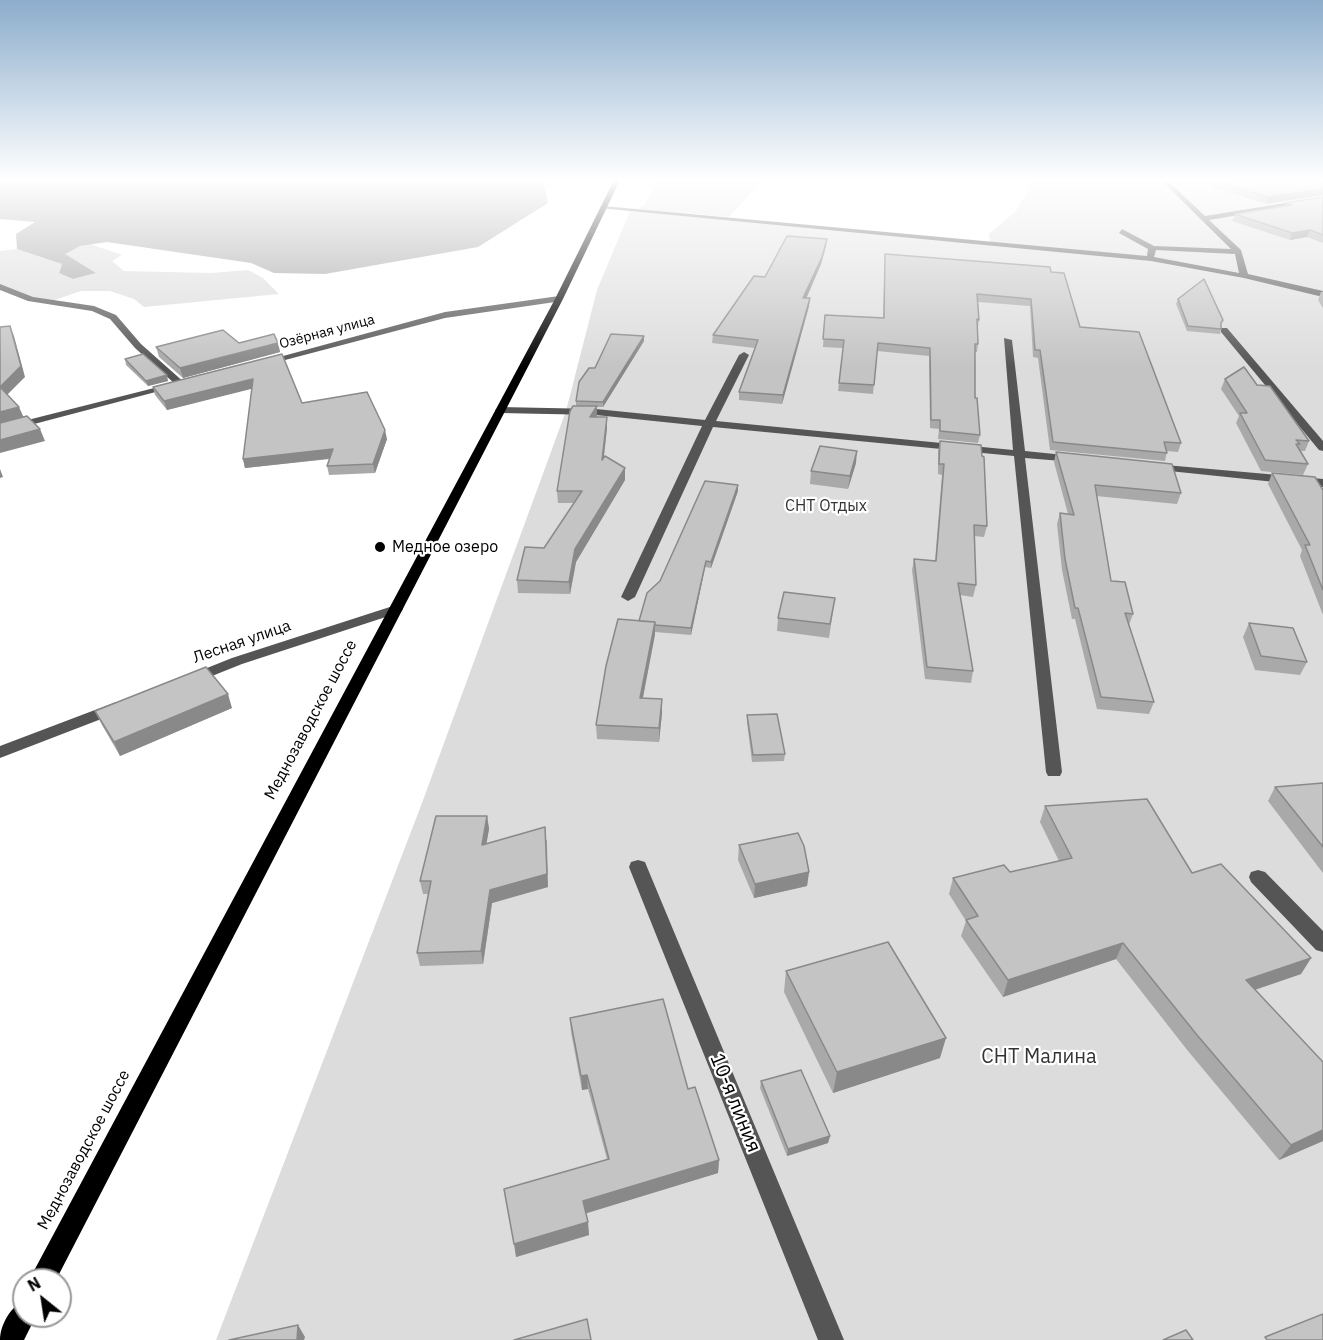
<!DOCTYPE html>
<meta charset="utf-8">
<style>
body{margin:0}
#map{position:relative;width:1323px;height:1340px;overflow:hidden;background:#fff;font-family:"IBM Plex Sans",sans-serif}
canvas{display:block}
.north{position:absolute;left:12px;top:1268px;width:60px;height:60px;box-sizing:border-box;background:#fff;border:2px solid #999;border-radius:50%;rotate:330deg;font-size:16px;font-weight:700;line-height:24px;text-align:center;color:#000}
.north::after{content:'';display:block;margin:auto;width:21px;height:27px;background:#000;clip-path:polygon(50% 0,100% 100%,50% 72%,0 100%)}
</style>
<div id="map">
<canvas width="1323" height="1340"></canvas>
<div class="north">N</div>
</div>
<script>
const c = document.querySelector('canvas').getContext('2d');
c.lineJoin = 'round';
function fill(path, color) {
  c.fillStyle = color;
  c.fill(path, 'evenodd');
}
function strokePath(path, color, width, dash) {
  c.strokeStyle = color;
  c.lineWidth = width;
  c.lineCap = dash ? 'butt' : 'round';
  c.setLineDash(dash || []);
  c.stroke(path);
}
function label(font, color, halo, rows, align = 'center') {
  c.font = font + ' "IBM Plex Sans",sans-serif';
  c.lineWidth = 4.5;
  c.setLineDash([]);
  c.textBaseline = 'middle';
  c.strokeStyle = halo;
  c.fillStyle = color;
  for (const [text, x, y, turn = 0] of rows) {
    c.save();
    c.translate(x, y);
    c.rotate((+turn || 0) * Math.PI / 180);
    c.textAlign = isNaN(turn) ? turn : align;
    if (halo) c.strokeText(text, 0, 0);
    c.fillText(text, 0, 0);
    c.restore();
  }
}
fill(new Path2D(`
 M658,180H763L729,217L637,209L645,204Z
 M1026,180H1323V1340H216L422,803L566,411L597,290L630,211L986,244L990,241L989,234L1016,211L1031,185Z
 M90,244L122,255L112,261L124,271L211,273L248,270L263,278L279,294L144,307L134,299L110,291H81L49,302L0,287V251L17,249L62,264L59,273L73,279L96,273L64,254L80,246Z`), '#dcdcdc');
fill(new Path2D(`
 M0,180H532L544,185L548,203L478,247L325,274L274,273L251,263L107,242L80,246L65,254L96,273L73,279L59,273L62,264L17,249L16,234L35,222L0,219Z`), '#a3a3a3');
fill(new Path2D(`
 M1161,180H1167L1205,216L1323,197V201L1209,220L1241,250L1248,274L1323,291V297L1244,278L1151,261L599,208L603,206L1147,256L1148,249L1119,233L1122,229L1154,246L1231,249ZM1156,250L1235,254L1239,273L1154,257Z
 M0,284L33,297L94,306L116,315L141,344L186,384L0,433V427L174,383L135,348L110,319L92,311L28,301L0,290Z
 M559,296L562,297V301L445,318L266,365L261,362L445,312Z
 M1221,328H1227L1323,441V451L1319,450L1221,332Z
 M1004,338L1012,340L1025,451L1074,456L1080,459L1074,462L1025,458L1062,772L1060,776H1048L1046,772L1014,456L713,427L635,597L628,601L621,597L702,426L596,415L500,413L495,410L500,407L596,409L705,420L739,355L744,352L749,355L716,421L1013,450Z
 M1154,464L1323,479V487L1150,469V465Z
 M396,605L403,609L401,612L242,664L192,684L184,679L187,676L232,658Z
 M116,702L124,707L122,711L0,758V746Z
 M638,860L645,862L647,867L844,1340H818L629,867L631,862Z
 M1258,870L1265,872L1323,931V952L1316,950L1251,882L1249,877L1251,872Z`), '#555');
fill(new Path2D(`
 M614,180H620L563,299L56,1280H29L555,299Z
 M24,1301V1316H36L24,1340H0C0,1325 11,1306 24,1301Z`), '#000');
fill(new Path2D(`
 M1323,180L1266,204L1212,187L1214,181Z
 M1323,197V243L1307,237L1290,240L1232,221L1235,214L1285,206L1286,203Z
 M827,239L826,246L821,264L806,298L809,306L782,404L739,400V392L755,348L712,343L713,335L765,277Z
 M885,254L1051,272L1080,327L1181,443L1178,452L1167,451L1165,461L1050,450L1038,358L1033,357L1030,306L978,302L979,320L978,327V344L977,352H975V398L980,435L978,443L938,439L939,429L930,428L929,356L877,351L873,394L838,391L843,348L823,347L825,315L883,318Z
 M1321,292H1323V308L1318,300Z
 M1178,299L1221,326V329L1220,334L1187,331L1176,304Z
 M644,341L603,407H597V417L607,428L604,457L625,468V480L576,562L570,594L518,593L517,580L544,548L574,503H558L557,491L576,406V401L595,368Z
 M278,343L280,352L183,378L159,357L156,347Z
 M282,354L302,403L387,439L375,473L329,475L327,466L330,459L245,468L243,459L252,388L167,410L155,395L153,387Z
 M125,359L168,381L148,386L126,365Z
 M1225,379L1257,385L1309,441L1305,451H1299L1308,464L1303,475L1261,471L1236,423L1239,416L1221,389Z
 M940,441L987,526L984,537L974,536L976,585L973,597L960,595L973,671L971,683L925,679L912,570L914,559L935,561L942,475L938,474V451Z
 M1056,452L1181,493L1177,504L1096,496L1111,581L1133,614L1129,625L1154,702L1149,714L1097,709L1075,619H1072L1062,570L1057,524L1060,513L1068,514L1054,462Z
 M856,463L848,489L810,484L811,471Z
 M1272,473L1323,490V615L1300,556L1302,550L1268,484Z
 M738,491L711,568L705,567L691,635L655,632L643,698L662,713L659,742L597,739L596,725L639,621L660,581Z
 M835,598L829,638L777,631L778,618Z
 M1249,623L1307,662L1300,675L1255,670L1243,637Z
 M232,708L120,756L102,725L95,711Z
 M747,715L785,754L784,761L752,762L747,722Z
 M1323,783V873L1268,801L1275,787Z
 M1045,806L1192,873L1311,958L1301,974L1255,990L1323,1062V1141L1279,1160L1188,1051L1116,959L1003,997L961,936L966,921L949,894L953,878L1010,872L1059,861L1040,822Z
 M487,816L489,829L486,844L547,840L548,887L492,903L483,964L420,966L417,953L428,894H423L420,881Z
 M739,845L809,872L807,886L754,898L738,860Z
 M786,971L940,1058L833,1093L784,992Z
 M570,1018L688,1089L719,1160L718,1173L586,1213L589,1235L516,1257L607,1159L588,1089L582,1090L571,1032Z
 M761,1081L830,1136L828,1143L787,1156L760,1088Z`), '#a9a9a9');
fill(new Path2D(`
 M1323,189V195L1266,204L1268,197Z
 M1310,230L1307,237L1290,240L1292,233Z
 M827,239L826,246L821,264L803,306V298Z
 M810,298L809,306L782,404L783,395Z
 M10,326L14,336L25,377L4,398L0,388Z
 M644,336V341L603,407V402Z
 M278,343L280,352L183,378L180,368Z
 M167,375L168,381L148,386L146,381Z
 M253,379L255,388L167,410L164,401Z
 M597,406V417H590Z
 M19,407L24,418L0,425V412Z
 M607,417V428L602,472V460Z
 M40,429L45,441L0,453V440Z
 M385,430L387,439L375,473L373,464Z
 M333,449L335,458L245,468L243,459Z
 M857,451L856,463L848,489L850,476Z
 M625,468V480L576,562L570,594L569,582L575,549Z
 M0,469L3,477L0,478Z
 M738,485V491L711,568V562Z
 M706,561L705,567L691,635V628Z
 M655,622V635L640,712V698Z
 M228,694L232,708L120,756L114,742Z
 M662,699V713L659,742V728Z
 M487,816L489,829L484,858L482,845Z
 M545,827L548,887L492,903L483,964L481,951L490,890Z
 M809,872L807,886L754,898L755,884Z
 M1123,943L1116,959L1003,997L1008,980Z
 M1311,958L1301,974L1236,996L1246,980Z
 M946,1038L940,1058L833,1093L837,1072Z
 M587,1075L588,1089L582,1090L581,1076Z
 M1323,1130V1141L1279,1160L1291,1145Z
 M830,1136L828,1143L787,1156L788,1149Z
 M719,1160L718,1173L584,1214L583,1201Z
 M588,1222L589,1235L516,1257L514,1244Z
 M298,1325L305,1337L304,1340H297Z`), '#898989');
const building = new Path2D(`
 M1220,180H1323V189L1268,197L1214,181Z
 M1323,197V235L1310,230L1292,233L1235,214L1292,205L1286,203Z
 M787,236L827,239L822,257L803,298H810L783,395L739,392L758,340L713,335L754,276L765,277Z
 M885,254L1050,267L1051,272L1064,273L1080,327L1139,332L1181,443L1164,442L1167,453L1053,442L1040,350H1035L1031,299L977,294L979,320L977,319L978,344H975V398H977L980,435L940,431V420H931L930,348L878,343L874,385L839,383L844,340L823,339L825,315L884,318Z
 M1204,279L1223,320L1221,323V329L1188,326L1178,299Z
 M10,326L21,366L0,387V327Z
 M223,330L239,343L274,334L278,343L180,368L156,347Z
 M611,334L644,336L603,402L576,401L579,382L589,368H595Z
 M143,354L167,375L146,381L125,359Z
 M282,354L302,403L367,392L385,430L373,464L327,466L333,449L243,459L253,379L164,401L153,387Z
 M1244,367L1257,385L1270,386L1309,441L1296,440L1300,444H1296L1308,464L1265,460L1240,413H1247L1225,379Z
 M0,387L19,407L0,412Z
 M573,406H597L590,417H607L602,460L605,456L625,468L575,549L569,582L517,580L525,547L544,548L582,491H557L570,411Z
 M27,416L40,429L0,440V423Z
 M940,441L981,445L982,456L984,457L987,526L974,525L976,585L958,583L973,671L927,667L914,559L936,561L944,464H939Z
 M820,446L857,451L850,476L811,471Z
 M1056,452L1172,464L1181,493L1095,485L1111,581L1125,582L1133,614L1125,613L1154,702L1101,697L1078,608H1075L1065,559L1060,513L1074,515Z
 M1272,473L1315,477L1323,490V590L1305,545H1310Z
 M705,481L738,485L711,562L706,561L691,628L655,625V622L639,621L647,593L660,581Z
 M784,592L835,598L830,624L778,618Z
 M618,619L655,622L640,698L662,699L659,728L596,725L606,666Z
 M1249,623L1293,628L1307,662L1261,656Z
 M206,667L228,694L114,742L95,711Z
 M777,714L785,754L753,755L747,715Z
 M1323,783V847L1275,787Z
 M1147,799L1192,873L1221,864L1311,958L1246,980L1323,1062V1130L1291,1145L1197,1035L1123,943L1008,980L966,920L978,916L953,878L1004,865L1010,872L1072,858L1045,806Z
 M436,816H487L482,845L545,827L547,874L490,890L481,951L417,953L431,881H420Z
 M798,833L804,846L809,872L755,884L739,845Z
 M888,942L946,1038L837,1072L786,971Z
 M663,999L688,1089L695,1087L719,1160L583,1201L588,1222L514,1244L504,1189L609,1159L587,1075L581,1076L570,1018Z
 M801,1070L830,1136L788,1149L761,1081Z
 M1323,1314V1340H1267L1265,1337Z
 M587,1319L591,1340H514Z
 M298,1325L297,1340H229Z
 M1186,1330L1193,1340H1163Z`);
fill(building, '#c4c4c4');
strokePath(building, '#898989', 1.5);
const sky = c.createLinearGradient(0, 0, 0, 367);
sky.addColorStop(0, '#8cadcc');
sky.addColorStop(0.49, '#fff');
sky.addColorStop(1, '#ffffff00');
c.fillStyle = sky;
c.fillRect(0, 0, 1323, 367);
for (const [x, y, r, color] of [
 [380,547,6,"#000"]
]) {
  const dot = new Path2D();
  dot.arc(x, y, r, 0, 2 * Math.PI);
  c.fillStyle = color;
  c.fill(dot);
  strokePath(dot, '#fff', 2);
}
label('14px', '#000', '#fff', [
 ["Озёрная улица",327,332,-15]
]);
label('16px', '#333', '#fff', [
 ["СНТ Отдых",826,506]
]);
label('16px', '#000', '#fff', [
 ["Медное озеро",392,547]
], 'left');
label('16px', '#000', '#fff', [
 ["Лесная улица",242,642,-19],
 ["Меднозаводское шоссе",311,720,-62],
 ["Меднозаводское шоссе",84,1150,-62]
]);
label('20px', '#333', '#fff', [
 ["СНТ Малина",1039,1057]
]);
label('20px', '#000', '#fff', [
 ["10-я линия",735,1103,68]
]);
</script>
